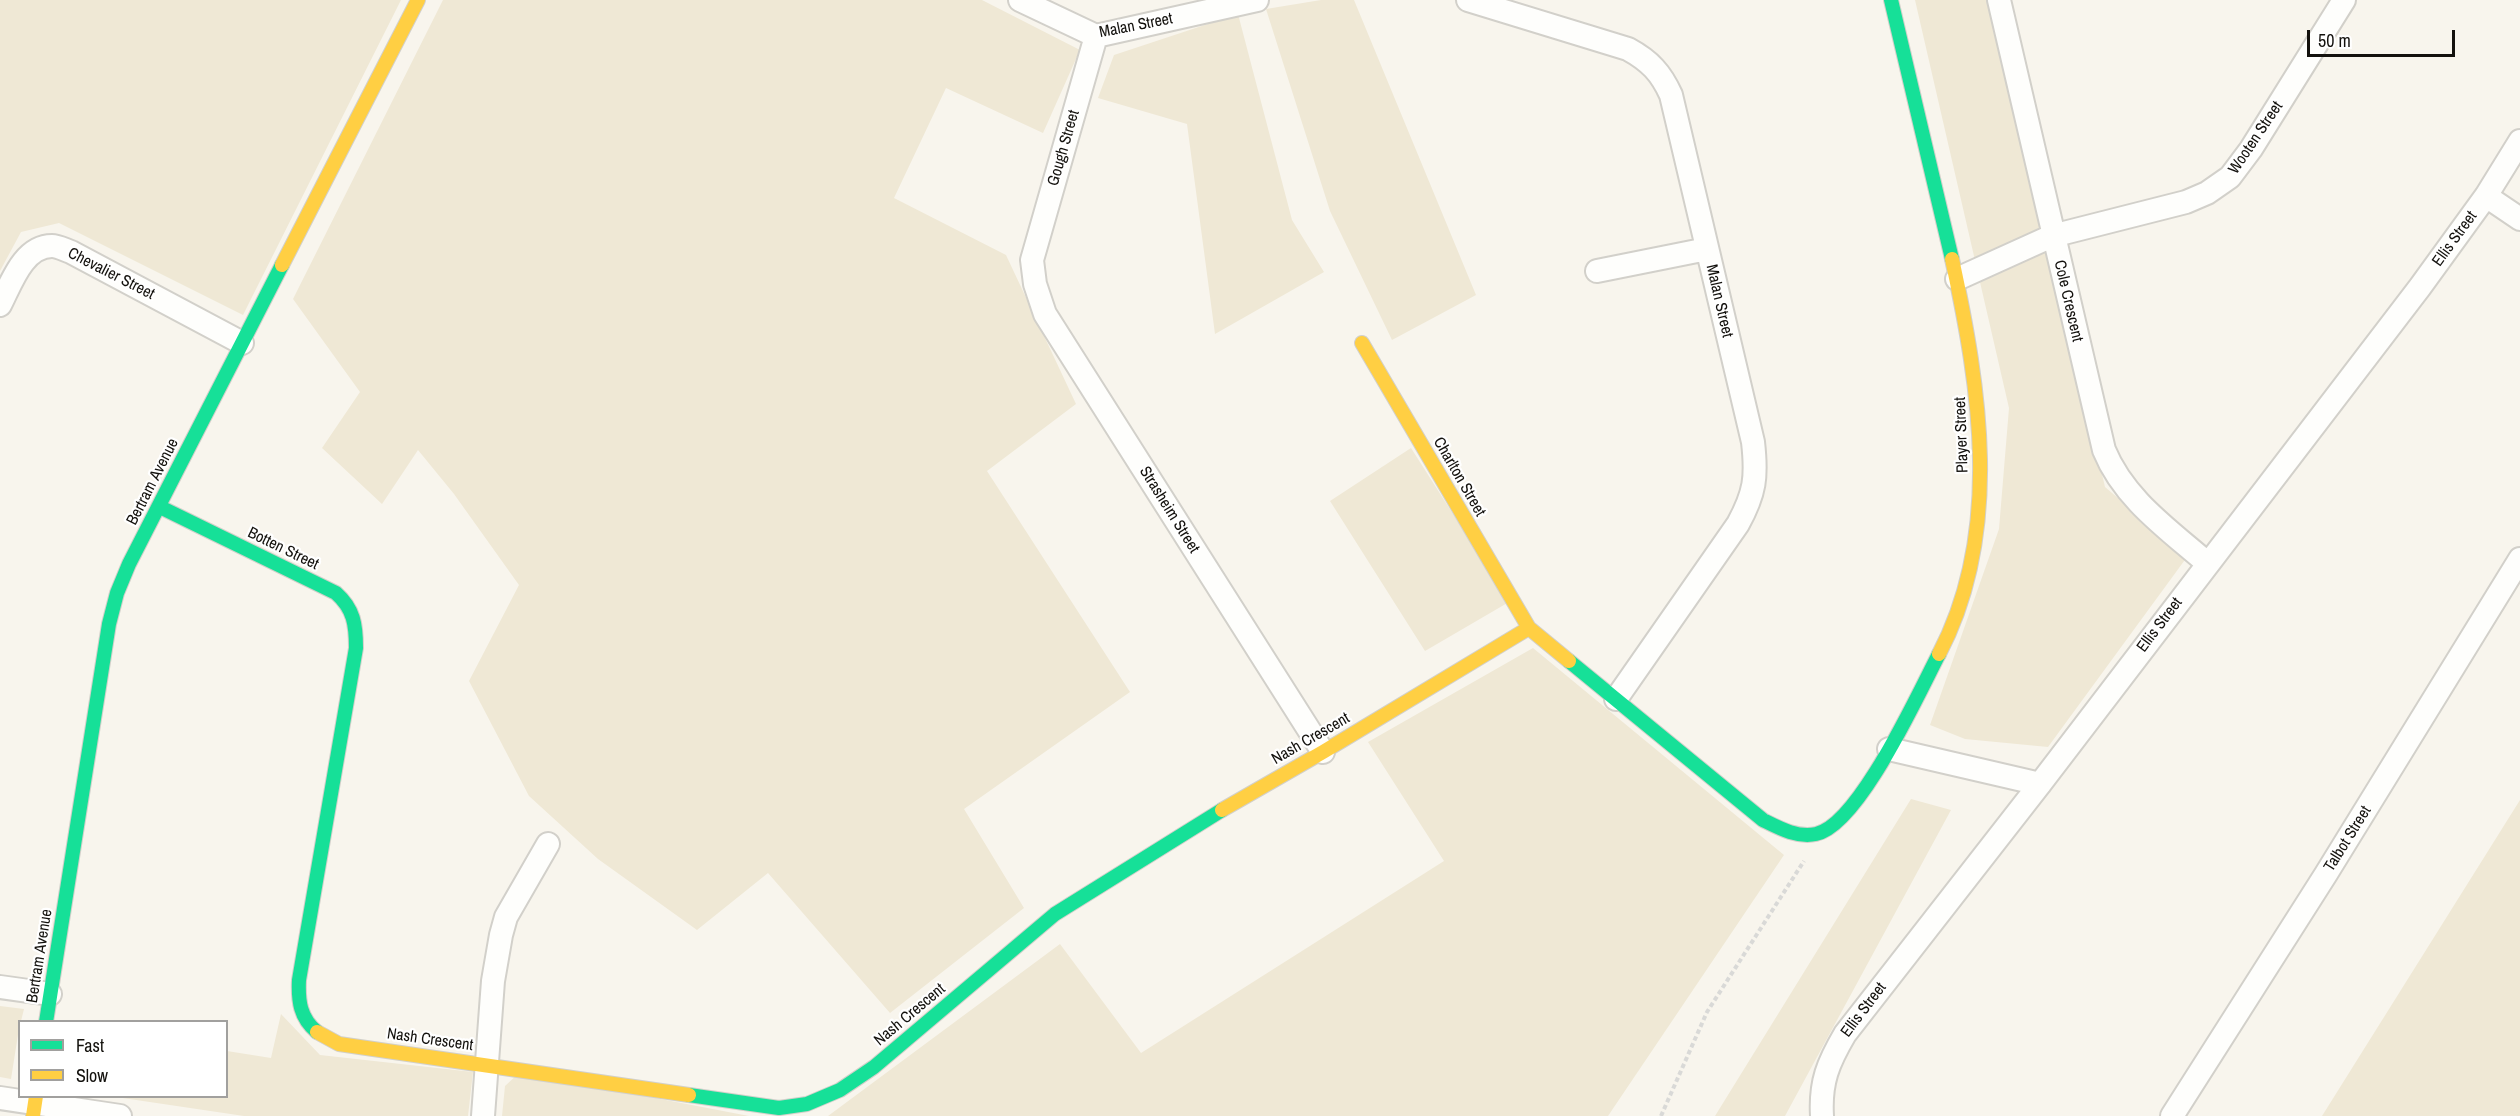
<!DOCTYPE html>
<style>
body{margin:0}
#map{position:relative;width:2520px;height:1116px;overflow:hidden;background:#f8f5ed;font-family:"Archivo Narrow",sans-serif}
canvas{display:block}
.legend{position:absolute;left:18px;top:1020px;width:210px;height:78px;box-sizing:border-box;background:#fff;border:2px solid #a1a09e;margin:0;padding:8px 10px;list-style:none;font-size:18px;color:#13110d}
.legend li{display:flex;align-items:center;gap:12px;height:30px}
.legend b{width:30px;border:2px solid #a1a09e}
.scale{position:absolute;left:2307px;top:30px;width:148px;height:27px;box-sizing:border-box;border:3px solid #13110d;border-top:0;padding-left:8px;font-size:18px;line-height:21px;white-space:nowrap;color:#13110d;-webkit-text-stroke:4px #fff;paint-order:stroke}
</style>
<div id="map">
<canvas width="2520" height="1116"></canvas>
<ul class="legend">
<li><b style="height:8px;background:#16e098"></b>Fast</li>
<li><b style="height:8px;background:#ffcf43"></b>Slow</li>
</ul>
<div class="scale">50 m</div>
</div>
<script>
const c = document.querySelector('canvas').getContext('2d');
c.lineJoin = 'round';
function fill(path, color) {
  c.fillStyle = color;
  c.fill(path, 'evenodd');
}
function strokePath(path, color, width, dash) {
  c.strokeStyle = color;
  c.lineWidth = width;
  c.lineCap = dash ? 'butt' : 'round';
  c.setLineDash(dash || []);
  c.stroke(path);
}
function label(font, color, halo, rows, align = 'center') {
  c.font = font + ' "Archivo Narrow",sans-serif';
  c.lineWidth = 4.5;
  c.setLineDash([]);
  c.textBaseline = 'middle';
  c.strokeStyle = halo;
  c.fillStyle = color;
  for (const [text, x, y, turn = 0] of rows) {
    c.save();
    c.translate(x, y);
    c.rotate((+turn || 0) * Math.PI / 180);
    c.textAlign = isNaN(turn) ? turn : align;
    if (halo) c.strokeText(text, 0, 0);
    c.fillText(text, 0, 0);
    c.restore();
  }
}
fill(new Path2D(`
 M0,0H401L243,315L59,223L21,232L0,271Z
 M443,0H982L1080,50L1043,133L946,88L894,198L1006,255L1076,404L987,471L1130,692L964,809L1024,908L890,1013L768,873L697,930L598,859L529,796L469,681L519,585L454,494L418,450L382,504L322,448L360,392L293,299Z
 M1321,0H1354L1476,295L1392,340L1330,211L1266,9Z
 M1915,0H1991L2105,487L2187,557L2048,747L1965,739L1930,725L1999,529L2009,408Z
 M1238,14L1292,220L1324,272L1215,334L1187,124L1098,98L1114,55Z
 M1411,448L1509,602L1425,651L1330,501Z
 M1533,648L1784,855L1608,1116H828L1060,944L1141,1053L1444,861L1368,742Z
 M1911,799L1951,810L1785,1116H1715Z
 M2520,800V1116H2322Z
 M0,1006L24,1009L21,1021L20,1022L11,1079L0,1077Z
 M281,1014L320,1055L473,1072L468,1116H244L116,1097L226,1096L227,1051L271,1058Z
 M520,1072L749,1116H502L505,1086Z`), '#efe8d5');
const street = new Path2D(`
 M1020,0L1096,36L1257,0
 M1468,0L1628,49C1650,61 1661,73 1671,95L1753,442C1757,477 1755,493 1738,524L1616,699
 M1999,0L2104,450C2124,499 2168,529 2207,563
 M1096,36L1032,260L1035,284L1045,314L1323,752
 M2486,196L2520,219
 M1597,271L1707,249
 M1957,279L2052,236L2186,202L2207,193L2230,177L2251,149L2344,0
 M0,305C11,284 23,246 52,246C58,246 65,250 71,252L242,343
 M1889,749L2040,784
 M0,987L50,994
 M0,1098L120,1116
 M483,1116L493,981L501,935L506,917L548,844
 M1822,1116C1820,1082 1828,1063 1845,1034L2040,784L2420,287L2486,196L2520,141
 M2172,1116L2326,874L2520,559`);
const fast = new Path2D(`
 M1891,0L1952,259
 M160,507L336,593C354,609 356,625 356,648L299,980C298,1001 300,1018 317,1032
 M1569,661L1763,820C1779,828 1797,838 1816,834C1859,825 1918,694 1939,654
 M46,1022L109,624L117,593L129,564L282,265
 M689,1095L779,1108L807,1104L840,1090L874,1067L1055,914L1222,810`);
const slow = new Path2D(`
 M282,265L418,0
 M1362,343L1529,628L1569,661
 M1939,654C2003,532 1980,388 1952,259
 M1222,810L1323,752L1529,628
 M317,1032L339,1044L689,1095
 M33,1116L36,1096`);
strokePath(street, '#d2d0ca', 26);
strokePath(fast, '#d2d0ca', 16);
strokePath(slow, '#d2d0ca', 16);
strokePath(new Path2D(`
 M1661,1116L1707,1012L1804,861`), '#d9d9d7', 4, [4.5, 3]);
strokePath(street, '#fefefc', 22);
strokePath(fast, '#16e098', 14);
strokePath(slow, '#ffcf43', 14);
label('16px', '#13110d', '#fff', [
 ["Malan Street",1136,26,-11],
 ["Wooten Street",2256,138,-56],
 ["Gough Street",1064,148,-74],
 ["Ellis Street",2455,239,-54],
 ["Chevalier Street",111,274,27],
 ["Malan Street",1719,301,77],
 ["Cole Crescent",2068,301,77],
 ["Player Street",1962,435,-92],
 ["Charlton Street",1459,477,60],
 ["Bertram Avenue",153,482,-63],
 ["Strasheim Street",1169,510,58],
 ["Botten Street",283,549,26],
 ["Ellis Street",2160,625,-53],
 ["Nash Crescent",1311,739,-30],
 ["Talbot Street",2348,839,-58],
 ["Bertram Avenue",40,956,-81],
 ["Ellis Street",1864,1010,-53],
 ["Nash Crescent",910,1015,-40],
 ["Nash Crescent",430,1040,8]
]);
</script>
